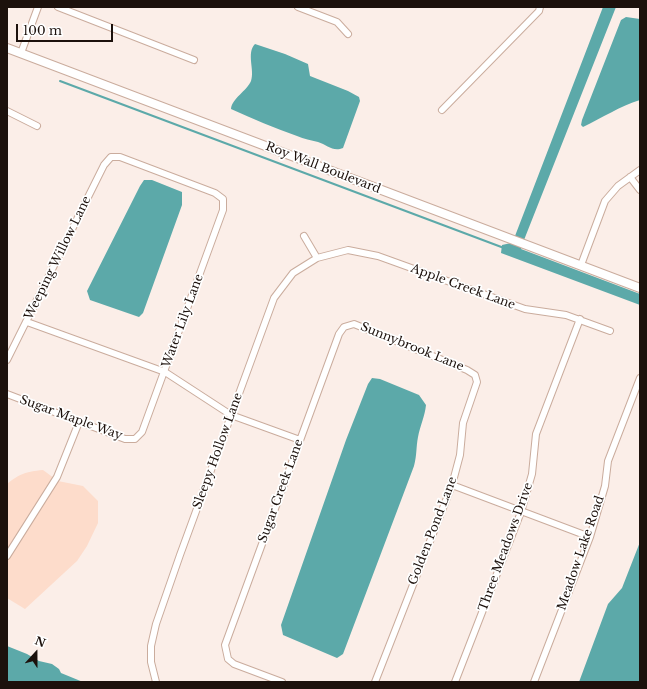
<!DOCTYPE html>
<style>
body{margin:0}
#map{position:relative;width:647px;height:689px;overflow:hidden;background:#fbeee8;font-family:"Libre Baskerville",serif}
canvas{display:block}
.frame{position:absolute;inset:0;border:8px solid #1c110c;pointer-events:none}
.north{position:absolute;left:16px;top:633px;width:40px;height:40px;-webkit-text-stroke:3px #fff;paint-order:stroke;rotate:21deg;font-size:11px;font-weight:700;line-height:16px;text-align:center;color:#1c110c}
.north::after{content:'';display:block;margin:auto;width:14px;height:18px;background:#1c110c;clip-path:polygon(50% 0,100% 100%,50% 72%,0 100%)}
.scale{position:absolute;left:16px;top:24px;width:97px;height:18px;box-sizing:border-box;border:2px solid #1c110c;border-top:0;padding-left:5px;font-size:12px;line-height:14px;white-space:nowrap;color:#1c110c;-webkit-text-stroke:3px #fff;paint-order:stroke}
</style>
<div id="map">
<canvas width="647" height="689"></canvas>
<div class="frame"></div>
<div class="north">N</div>
<div class="scale">100 m</div>
</div>
<script>
const c = document.querySelector('canvas').getContext('2d');
c.lineJoin = 'round';
function fill(path, color) {
  c.fillStyle = color;
  c.fill(path, 'evenodd');
}
function strokePath(path, color, width, dash) {
  c.strokeStyle = color;
  c.lineWidth = width;
  c.lineCap = dash ? 'butt' : 'round';
  c.setLineDash(dash || []);
  c.stroke(path);
}
function label(font, color, halo, rows, align = 'center') {
  c.font = font + ' "Libre Baskerville",serif';
  c.lineWidth = 3.5;
  c.setLineDash([]);
  c.textBaseline = 'middle';
  c.strokeStyle = halo;
  c.fillStyle = color;
  for (const [text, x, y, turn = 0] of rows) {
    c.save();
    c.translate(x, y);
    c.rotate((+turn || 0) * Math.PI / 180);
    c.textAlign = isNaN(turn) ? turn : align;
    if (halo) c.strokeText(text, 0, 0);
    c.fillText(text, 0, 0);
    c.restore();
  }
}
fill(new Path2D(`
 M43,470L58,481L83,486L98,501V523L87,546L77,561L25,609L7,598V484C21,473 25,472 43,470Z`), '#fddccb');
fill(new Path2D(`
 M603,7H616L524,240L515,236Z
 M626,17L640,19V100C620,106 602,118 583,127L581,125L582,120L621,20Z
 M255,44L285,54L308,64L310,76L348,91L359,97L360,101L343,148C333,152 327,145 318,142C311,140 304,139 297,136C274,128 253,119 231,109C232,98 247,91 251,81C255,70 246,53 255,44Z
 M144,180H152L182,192V205L143,313L139,317L90,300L87,291L140,186Z
 M511,243L522,247L521,249L640,294V305L501,253L502,245Z
 M372,378L380,379L419,395L426,405C425,416 420,426 418,437C416,447 417,455 414,466L343,654L337,658L283,635L281,625L346,440L368,384Z
 M640,542V682H579L608,604L622,588Z
 M7,646L27,654L39,661L52,664L59,669L61,673L83,682H7Z`), '#5ca9a9');
strokePath(new Path2D(`
 M60,81L504,248`), '#5ca9a9', 2);
const street = new Path2D(`
 M58,7L194,60
 M298,7L337,22L348,34
 M21,53L38,7
 M442,110L539,11L540,7
 M7,111L37,126
 M630,177L640,190
 M304,236L317,258
 M581,265L605,201L618,186L640,170
 M27,322L165,372L231,415L300,440
 M7,360L104,165L111,157H120L215,193L223,199V210L142,432L135,439H125L7,394
 M452,485L590,537
 M7,556L57,477L79,422
 M156,682L151,662V646L156,624L180,555L274,298L293,273L317,258L348,250L378,256L525,309L566,315L610,331
 M282,682L234,664L228,659L225,645L339,334L344,327L354,324L467,370L475,375L477,382L463,423L460,455L452,485L375,682
 M455,682L521,512L532,474L536,434L580,319
 M534,682L590,537L605,486L608,461L640,378`);
const secondary = new Path2D(`
 M7,48L640,288`);
strokePath(street, '#caac9d', 8);
strokePath(secondary, '#caac9d', 10);
strokePath(street, '#fff', 6);
strokePath(secondary, '#fff', 8);
label('12px', '#1c110c', '#fff', [
 ["Roy Wall Boulevard",323,168,21],
 ["Weeping Willow Lane",58,258,-64],
 ["Apple Creek Lane",463,287,20],
 ["Water Lily Lane",183,321,-70],
 ["Sunnybrook Lane",412,347,22],
 ["Sugar Maple Way",71,418,20],
 ["Sleepy Hollow Lane",218,451,-70],
 ["Sugar Creek Lane",281,491,-70],
 ["Golden Pond Lane",433,531,-69],
 ["Three Meadows Drive",506,547,-70],
 ["Meadow Lake Road",581,553,-71]
]);
</script>
